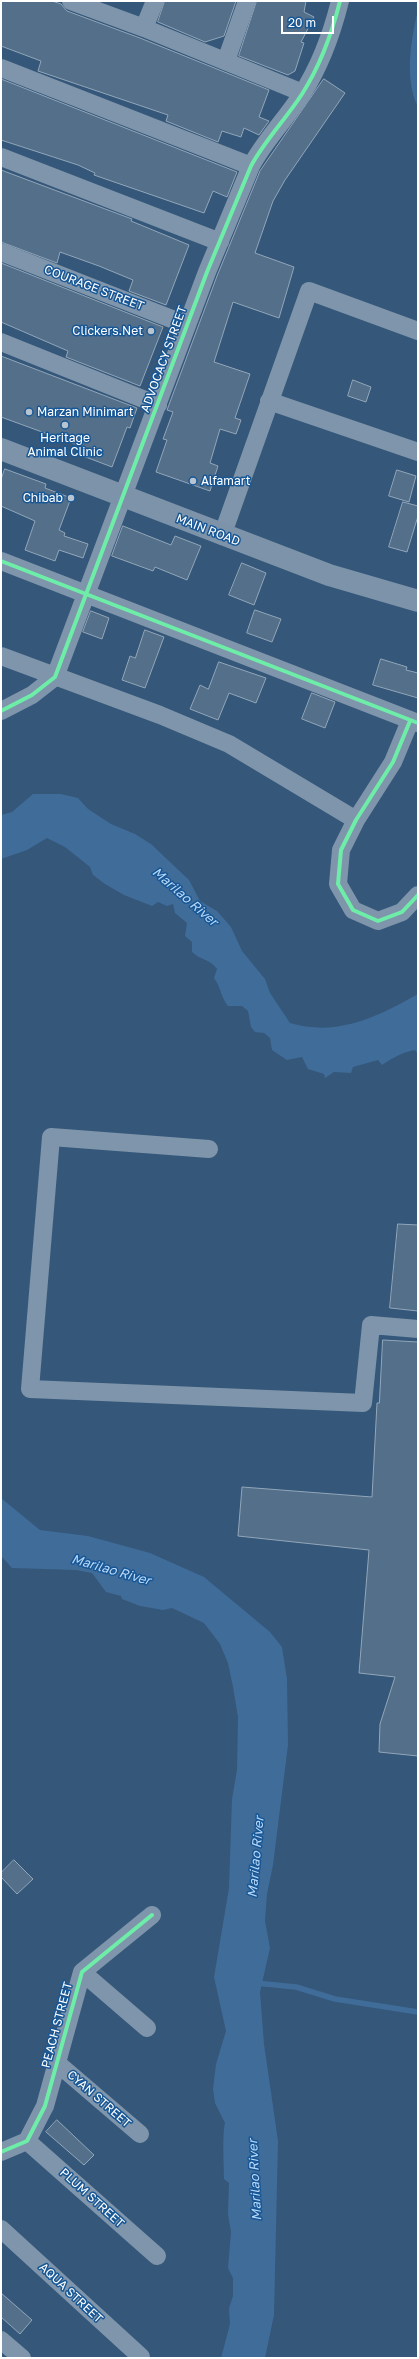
<!DOCTYPE html>
<style>
body{margin:0}
#map{position:relative;width:419px;height:2359px;overflow:hidden;background:#355779;font-family:"Golos Text",sans-serif}
canvas{display:block}
.frame{position:absolute;inset:0;border:2px solid #fff;pointer-events:none}
.scale{position:absolute;left:281px;top:16px;width:53px;height:18px;box-sizing:border-box;border:2px solid #fff;border-top:0;padding-left:5px;font-size:12px;line-height:14px;white-space:nowrap;color:#fff;-webkit-text-stroke:3px #185796;paint-order:stroke}
</style>
<div id="map">
<canvas width="419" height="2359"></canvas>
<div class="frame"></div>
<div class="scale">20 m</div>
</div>
<script>
const c = document.querySelector('canvas').getContext('2d');
c.lineJoin = 'round';
function fill(path, color) {
  c.fillStyle = color;
  c.fill(path, 'evenodd');
}
function strokePath(path, color, width, dash) {
  c.strokeStyle = color;
  c.lineWidth = width;
  c.lineCap = dash ? 'butt' : 'round';
  c.setLineDash(dash || []);
  c.stroke(path);
}
function label(font, color, halo, rows, align = 'center') {
  c.font = font + ' "Golos Text",sans-serif';
  c.lineWidth = 3;
  c.setLineDash([]);
  c.textBaseline = 'middle';
  c.strokeStyle = halo;
  c.fillStyle = color;
  for (const [text, x, y, turn = 0] of rows) {
    c.save();
    c.translate(x, y);
    c.rotate((+turn || 0) * Math.PI / 180);
    c.textAlign = isNaN(turn) ? turn : align;
    if (halo) c.strokeText(text, 0, 0);
    c.fillText(text, 0, 0);
    c.restore();
  }
}
fill(new Path2D(`
 M418,10V107C404,79 411,39 418,10Z
 M33,794H61L78,798L88,809L111,824L135,834L151,844L189,880L200,901L217,911L231,927L242,951L265,979L270,993L290,1023C337,1037 377,1017 418,994V1055L415,1050C403,1052 392,1058 382,1065L378,1060L353,1067L351,1073L334,1072L325,1078L324,1074L308,1069L302,1057L287,1060L272,1050L270,1038L264,1033L255,1032L251,1027L248,1011L242,1006H228C221,998 221,987 214,978L217,969C210,959 200,960 192,952V942L185,936L187,923L175,913L173,904L167,906L158,902L152,906L124,895L105,884L93,875L90,867L65,847L47,838L27,850L1,859V815L12,812Z
 M1,1498L40,1530L88,1536L150,1553L204,1577L270,1632L282,1647L287,1679L288,1745L273,1865L267,1894L265,1921L270,1948L260,1992L264,2044L278,2141L274,2315L265,2358H221L230,2324L229,2308L233,2296V2278L228,2268L231,2232L228,2214L229,2183L224,2179C224,2165 222,2134 225,2123L215,2103L213,2089L216,2064L226,2031L214,1977L229,1888L232,1799L237,1770L238,1717L233,1687L228,1663L220,1644L204,1623L172,1608L163,1610L140,1606L122,1599L121,1596L106,1592L92,1573L76,1570L12,1568L1,1556Z`), '#406c99');
strokePath(new Path2D(`
 M255,1983L296,1987L335,1999L418,2012`), '#406c99', 5.5);
const building = new Path2D(`
 M1,1H52L61,4L67,11L140,38L269,90L259,117L269,121L259,135L244,128L241,137L222,131L218,142L166,121L168,115L38,71L41,61L1,46Z
 M165,1H236L224,36L205,42L158,22Z
 M257,1H306L304,12L314,17L301,42L304,43L295,71L288,75L239,56Z
 M1,79L237,172L227,197L213,191L204,213L94,175L95,173L78,165L1,140Z
 M324,79L345,93L285,180L273,201L255,253L294,267L279,318L233,302L214,362L250,374L235,418L241,420L236,434L220,429L210,463L218,466L210,491L156,472L167,440L163,439L173,412L167,410L217,276L260,171Z
 M1,170L132,219L131,221L189,245L166,305L129,291L133,280L99,266L60,252L57,263L1,242Z
 M1,263L163,327L140,386L66,357L68,351L1,322Z
 M1,356L137,408L130,428L127,427L112,467L83,456L86,448L1,417Z
 M353,380L371,387L366,402L348,396Z
 M5,469L46,484L45,488L71,498L59,530L65,533L64,536L88,544L83,558L59,550L55,561L25,550L35,521L1,506V480Z
 M397,470L416,476L409,502L389,496Z
 M403,502L418,506V516L407,552L389,547Z
 M123,526L171,545L175,536L201,546L187,580L155,567L153,571L112,556Z
 M242,563L266,573L254,605L229,595Z
 M255,610L281,619L272,642L247,633Z
 M91,611L109,618L102,639L83,632Z
 M145,630L164,637L145,688L122,680L130,656L135,658Z
 M381,659L407,667L406,670L418,673V698L373,685Z
 M219,662L266,678L256,703L229,693L218,720L190,709L200,685L208,689Z
 M312,693L335,702L325,728L302,719Z
 M398,1224L418,1225V1311L390,1308Z
 M383,1340L418,1342V1756L379,1752L380,1724L395,1677L359,1673L369,1550L238,1536L242,1487L372,1497L377,1403H379Z
 M14,1860L33,1879L17,1894L1,1877V1873Z
 M57,2120L94,2155L84,2165L46,2132Z
 M1,2293L32,2320L20,2334L1,2317Z`);
fill(building, '#536f8a');
strokePath(building, '#92a6b9', 1);
strokePath(new Path2D(`
 M71,1L144,28L303,93
 M144,28L155,1
 M226,61L247,1
 M1,68L251,166
 M1,157L220,242
 M1,252L187,325
 M1,342L158,405
 M269,401L418,452
 M222,536L309,291L418,331
 M1,561L418,723
 M1,656L160,715L229,744L356,820
 M1,711L32,695L55,677L207,272L251,166C265,140 286,119 302,94C320,66 332,33 340,1
 M410,721L393,762L356,820L341,850L338,884L353,910L378,921L402,912L418,895
 M209,1149L51,1137L30,1389L363,1403L371,1325L418,1329
 M82,1972L147,2028
 M57,2063L140,2134
 M27,2141L157,2256
 M1,2152L27,2141L45,2106L82,1972L152,1915
 M1,2229L141,2357
 M1,2340L22,2358`), '#7e95ab', 18);
strokePath(new Path2D(`
 M1,449L329,575L418,601`), '#7c93aa', 22);
strokePath(new Path2D(`
 M1,561L418,723
 M1,711L32,695L55,677L207,272L251,166C265,140 286,119 302,94C320,66 332,33 340,1
 M410,721L393,762L356,820L341,850L338,884L353,910L378,921L402,912L418,895
 M1,2152L27,2141L45,2106L82,1972L152,1915`), '#6deda7', 4);
for (const [x, y, r, color] of [
 [151,331,4,"#b8c4d0"],
 [29,412,4,"#b8c4d0"],
 [65,425,4,"#b8c4d0"],
 [193,481,4,"#b8c4d0"],
 [71,498,4,"#b8c4d0"]
]) {
  const dot = new Path2D();
  dot.arc(x, y, r, 0, 2 * Math.PI);
  c.fillStyle = color;
  c.fill(dot);
  strokePath(dot, '#185796', 1.5);
}
label('12px', '#fff', '#185796', [
 ["COURAGE STREET",94,288,21],
 ["ADVOCACY STREET",164,359,-70],
 ["MAIN ROAD",208,530,21],
 ["PEACH STREET",57,2025,-75],
 ["CYAN STREET",99,2099,41],
 ["PLUM STREET",92,2198,42],
 ["AQUA STREET",71,2293,43]
]);
label('12px', '#fff', '#185796', [
 ["Clickers.Net",143,331],
 ["Marzan Minimart",37,412,"left"],
 ["Heritage",65,438,"center"],
 ["Animal Clinic",65,452,"center"],
 ["Alfamart",201,481,"left"],
 ["Chibab",63,498]
], 'right');
label('italic 13px', '#b7d8f8', '#185796', [
 ["Marilao River",185,897,41],
 ["Marilao River",111,1570,16],
 ["Marilao River",256,1857,-85],
 ["Marilao River",255,2180,-93]
]);
</script>
